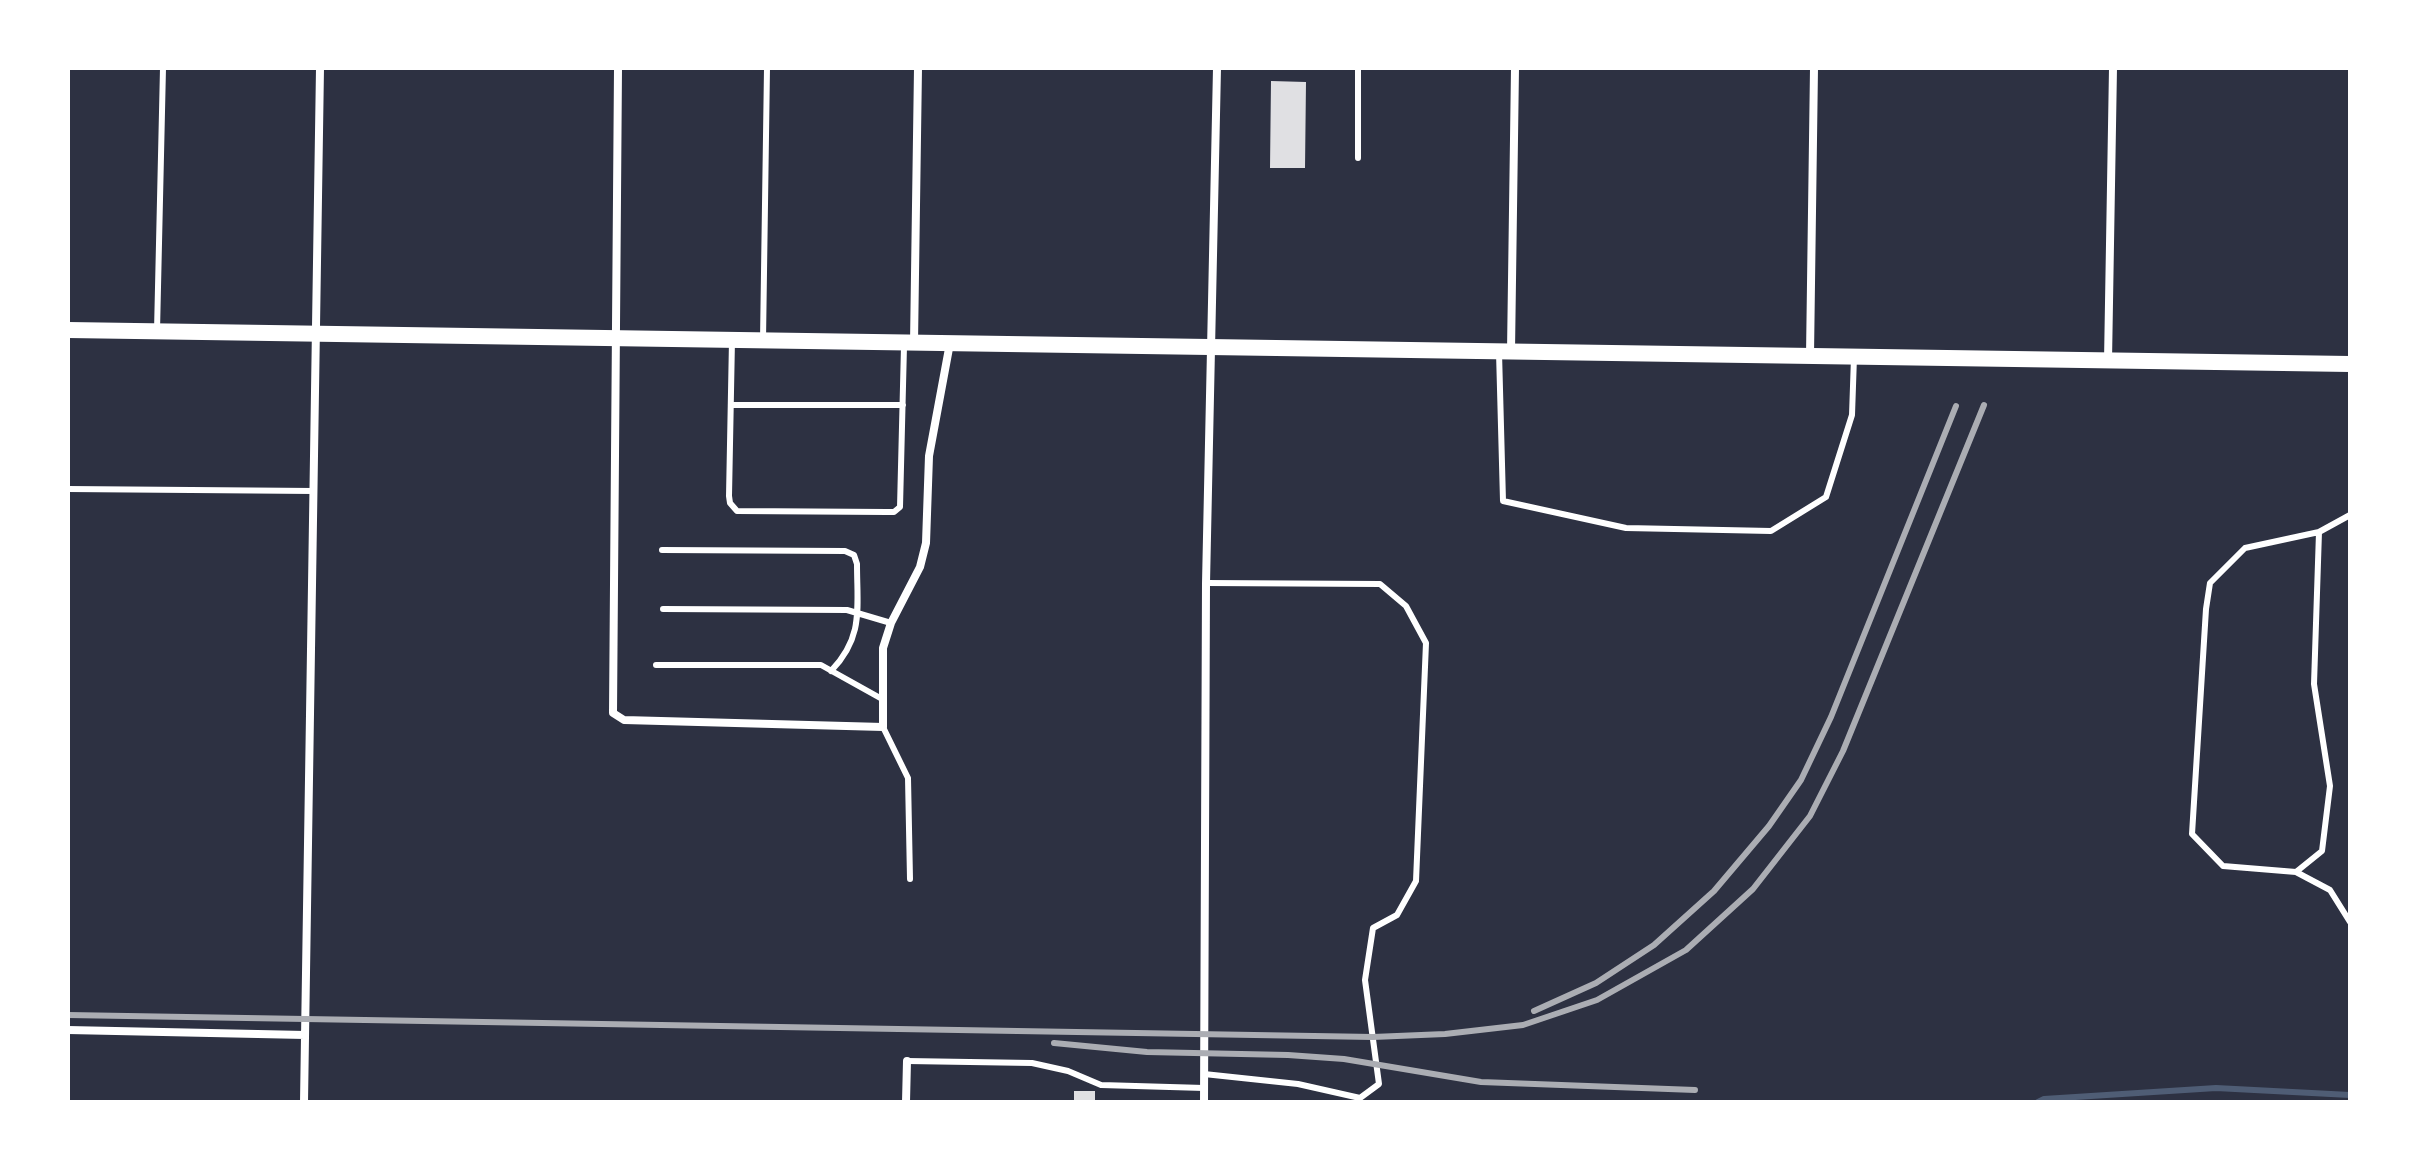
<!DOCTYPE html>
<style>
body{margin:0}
#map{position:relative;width:2418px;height:1170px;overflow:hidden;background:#2d3142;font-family:Commissioner,sans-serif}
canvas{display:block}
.frame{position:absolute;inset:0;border:70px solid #fff;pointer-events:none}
</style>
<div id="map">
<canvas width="2418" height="1170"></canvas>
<div class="frame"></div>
</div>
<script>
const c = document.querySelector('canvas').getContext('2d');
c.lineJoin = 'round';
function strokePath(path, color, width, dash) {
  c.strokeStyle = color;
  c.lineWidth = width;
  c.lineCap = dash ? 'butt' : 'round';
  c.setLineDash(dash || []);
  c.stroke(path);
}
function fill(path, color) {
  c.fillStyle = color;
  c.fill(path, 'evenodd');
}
strokePath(new Path2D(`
 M2038,1102L2044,1099L2216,1088L2350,1095`), '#4f5d75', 6);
fill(new Path2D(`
 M1271,81L1306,82L1305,168H1270Z
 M1074,1091H1095V1102H1074Z`), '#e0e0e3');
strokePath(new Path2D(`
 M1358,158V68
 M157,331L163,68
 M732,340L729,496L730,503L737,511L887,512H894L900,507L904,346
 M763,340L767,68
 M1499,352L1503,501L1626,528L1771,531L1826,497L1852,415L1854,357
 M731,405H903
 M68,489L314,491
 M2319,532L2314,684L2330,786L2322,851L2296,872L2223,866L2192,834L2206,609L2210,583L2245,548L2319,532L2350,515
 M662,550L845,551L854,555L857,564C857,608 864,637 831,671
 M663,609L847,610L891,623
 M656,665H821L882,699
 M883,727L908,778L910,879
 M2296,872L2330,890L2350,922
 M907,1061L1032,1063L1068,1071L1101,1085L1204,1088
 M1204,1074L1298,1084L1360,1098L1379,1084L1365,980L1373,928L1397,915L1416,881L1426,643L1406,606L1380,584L1206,583`), '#fff', 6);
strokePath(new Path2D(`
 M618,68L613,713L624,720L883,727V648L891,623L920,567L926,543L929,456L950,343
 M914,343L918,68
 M1511,351L1515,68
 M1810,355L1814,68
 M2108,361L2113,68
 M68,1030L305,1035
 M304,1102L320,68
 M906,1102L907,1061
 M1204,1102L1206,583L1217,68`), '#fff', 8);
strokePath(new Path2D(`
 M68,330L2350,364`), '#fff', 16);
strokePath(new Path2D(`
 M1534,1011L1596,983L1654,945L1714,891L1769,826L1801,780L1831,717L1956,406
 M68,1015L1373,1037L1445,1034L1523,1025L1597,1000L1686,950L1753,889L1810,816L1843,751L1984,405
 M1054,1043L1147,1052L1288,1055L1344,1059L1481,1082L1695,1090`), '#abadb3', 6);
</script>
